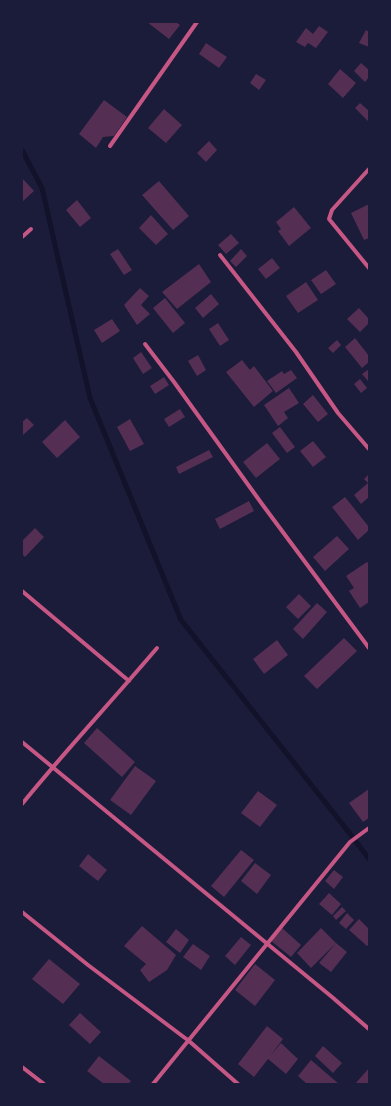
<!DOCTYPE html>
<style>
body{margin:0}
#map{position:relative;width:391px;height:1106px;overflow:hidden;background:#1b1b3a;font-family:Poppins,sans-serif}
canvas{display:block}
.frame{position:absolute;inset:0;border:23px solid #1b1b3a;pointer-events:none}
</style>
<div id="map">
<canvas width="391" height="1106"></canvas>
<div class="frame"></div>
</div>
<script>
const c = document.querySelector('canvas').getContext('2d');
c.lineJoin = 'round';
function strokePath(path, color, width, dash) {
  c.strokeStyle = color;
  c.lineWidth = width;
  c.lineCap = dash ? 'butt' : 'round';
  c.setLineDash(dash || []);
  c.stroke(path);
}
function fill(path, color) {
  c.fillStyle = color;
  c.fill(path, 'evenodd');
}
strokePath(new Path2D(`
 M22,150L42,188L90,398L181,620L351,835L369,859`), '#12122b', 5);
fill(new Path2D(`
 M147,22H176L180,25L169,39Z
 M319,26L328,32L316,48L308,43L305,47L296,42L306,28L313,34Z
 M366,30L369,32V47L359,43Z
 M206,43L227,57L219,68L199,54Z
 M361,63L369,70V77L365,82L354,71Z
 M340,69L356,83L343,98L328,84Z
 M256,74L266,80L259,90L250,83Z
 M104,100L127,117L114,136L103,137L96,148L79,134Z
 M360,103L368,110L369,109V122L355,108Z
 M164,109L182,125L166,143L148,128Z
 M209,141L217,150L206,162L197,153Z
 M22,178L34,191L22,202Z
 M159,181L189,216L173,230L142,195Z
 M77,200L91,218L80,227L66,210Z
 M369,204V238L364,240L351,213Z
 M294,207L311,228L289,246L278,231L281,229L276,222Z
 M151,215L168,234L156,245L139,228Z
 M231,234L239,243L226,254L218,245Z
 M118,249L132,270L124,275L110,254Z
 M241,249L247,256L236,267L230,261Z
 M272,258L280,268L266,279L258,269Z
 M199,264L211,282L177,309L162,292Z
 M326,270L336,284L321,294L311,280Z
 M306,282L318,300L298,313L286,296Z
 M140,288L149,296L141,305L150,314L137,325L124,305Z
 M211,294L219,304L203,318L195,308Z
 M165,298L185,323L173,333L153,308Z
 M359,308L369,319V323L360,332L347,319Z
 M112,319L120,331L102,343L94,330Z
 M218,323L229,340L220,346L209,329Z
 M355,338L369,356V362L362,368L345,347Z
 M337,340L341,345L333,353L328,348Z
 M141,352L152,368L143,374L133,358Z
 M198,355L206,370L197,376L188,361Z
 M242,360L250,370L254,366L273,391L254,407L226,372Z
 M369,369V382L362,374Z
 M291,370L297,378L276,393L267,381L282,371L284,374Z
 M164,377L169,385L155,394L150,386Z
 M360,379L367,388L361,393L354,384Z
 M289,388L299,403L284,412L288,418L278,426L264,405Z
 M313,395L328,414L318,422L303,404Z
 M180,409L185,417L169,427L164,419Z
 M27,418L34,425L22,436V422Z
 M130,419L144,444L130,451L117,427Z
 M65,420L80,437L57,458L42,442Z
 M280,427L295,447L287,453L272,433Z
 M313,441L326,457L313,467L300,451Z
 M267,443L280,459L256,478L243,462Z
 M209,450L213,457L179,474L176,467Z
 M369,474V497L361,504L354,495L368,483L364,479Z
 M345,497L369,527V530L358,540L332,507Z
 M249,501L254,511L220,529L215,519Z
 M35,528L44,537L25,557L22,554V541Z
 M337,536L349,549L325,571L313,557Z
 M367,562L369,564V602L360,608L349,591L354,588L346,576Z
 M299,594L311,606L298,619L286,607Z
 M317,603L327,612L303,639L293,629Z
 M344,638L357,651L317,689L304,676Z
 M277,640L288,655L264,674L253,659Z
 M97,728L135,762L122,777L84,743Z
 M135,766L156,781L131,815L110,800Z
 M369,789V818L363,822L349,803Z
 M258,791L277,805L260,827L241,813Z
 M241,850L254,860L224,897L211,886Z
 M88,854L107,870L98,881L79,866Z
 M255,863L271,875L257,894L241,881Z
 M334,870L343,877L334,889L325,881Z
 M329,893L341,904L332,915L319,904Z
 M342,907L346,911L336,920L333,916Z
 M347,913L354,920L346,929L339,923Z
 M359,919L369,929V944L367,946L349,930Z
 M142,926L176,955L167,970L149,982L140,970L146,964L124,946Z
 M281,927L301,945L291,957L270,940Z
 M321,928L336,943L311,968L297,953Z
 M176,929L189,940L180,953L166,942Z
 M241,937L251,945L235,965L225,956Z
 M336,943L347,952L331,972L319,963Z
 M193,944L210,956L201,970L183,957Z
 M49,959L80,984L63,1004L32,979Z
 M255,964L275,980L255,1006L235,990Z
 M80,1013L101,1032L90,1044L69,1025Z
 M267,1026L283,1039L270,1056L281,1043L298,1059L286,1074L268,1059L254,1077L238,1064Z
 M323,1046L342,1063L333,1073L315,1056Z
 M99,1056L131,1081L128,1084H104L87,1071Z
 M311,1060L339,1084H307L298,1076Z
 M369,1068V1084H355Z`), '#542f53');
strokePath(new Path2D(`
 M110,146L197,22
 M369,169L332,210L329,219L369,268
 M22,237L31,229
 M220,255L296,352L338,413L369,449
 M145,344L174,382L262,504L369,648
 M22,591L129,681
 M22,742L332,997L369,1029
 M22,804C65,751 112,701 157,648
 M22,912L88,965L189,1041L238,1084
 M22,1067L44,1084
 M153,1084L350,842L369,828`), '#c65784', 4);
</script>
